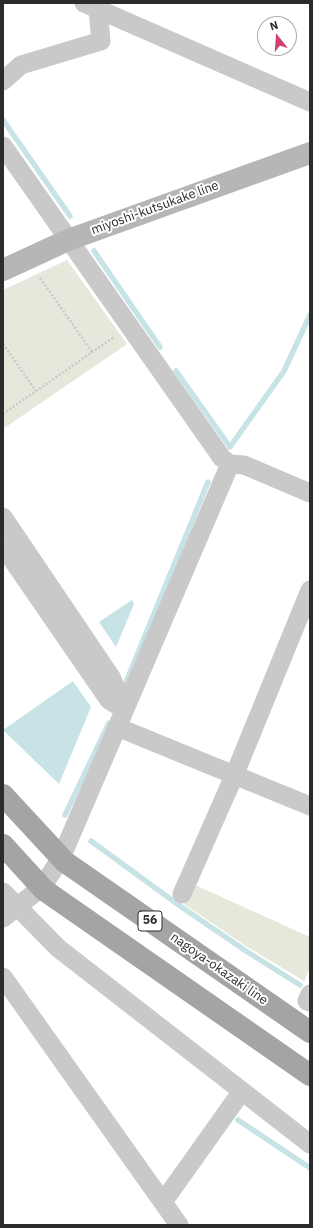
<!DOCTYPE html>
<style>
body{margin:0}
#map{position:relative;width:313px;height:1228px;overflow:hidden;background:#fff;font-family:"IBM Plex Sans",sans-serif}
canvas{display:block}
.frame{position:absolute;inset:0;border:4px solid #2c2c2c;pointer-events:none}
.north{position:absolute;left:257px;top:16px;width:40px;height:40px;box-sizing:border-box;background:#fff;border:1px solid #ababab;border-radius:50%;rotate:343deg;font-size:11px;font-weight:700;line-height:16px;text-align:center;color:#2c2c2c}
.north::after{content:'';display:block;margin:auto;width:14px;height:18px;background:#d23f71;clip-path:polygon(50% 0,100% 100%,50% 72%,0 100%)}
</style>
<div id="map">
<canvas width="313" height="1228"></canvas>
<div class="frame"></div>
<div class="north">N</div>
</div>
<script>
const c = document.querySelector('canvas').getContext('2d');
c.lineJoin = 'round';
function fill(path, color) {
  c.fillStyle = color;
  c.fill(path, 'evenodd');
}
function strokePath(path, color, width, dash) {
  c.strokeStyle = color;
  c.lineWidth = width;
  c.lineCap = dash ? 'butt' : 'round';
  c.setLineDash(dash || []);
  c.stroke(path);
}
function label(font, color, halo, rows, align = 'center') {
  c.font = font + ' "IBM Plex Sans",sans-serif';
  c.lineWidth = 4;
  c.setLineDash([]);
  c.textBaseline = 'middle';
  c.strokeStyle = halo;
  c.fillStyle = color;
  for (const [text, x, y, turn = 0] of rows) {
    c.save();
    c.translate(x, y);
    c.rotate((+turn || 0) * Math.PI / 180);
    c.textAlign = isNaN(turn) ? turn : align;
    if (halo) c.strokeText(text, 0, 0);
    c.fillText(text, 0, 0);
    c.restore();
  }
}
fill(new Path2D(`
 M67,260L127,344L3,429V290Z
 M193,884L310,937V968L304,981L246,946L184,904Z`), '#e5e8da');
fill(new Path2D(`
 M132,600L134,604L116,647L99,622Z
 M73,681L91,707L59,784L3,730Z`), '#c8e3e6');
strokePath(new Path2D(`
 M3,120L70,216
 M94,251L160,347
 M176,371L230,447L284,371L310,315
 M126,682L208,482
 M65,815L109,723
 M91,841L180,906L246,951L300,985
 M238,1120L310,1168`), '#c8e3e6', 5.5);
strokePath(new Path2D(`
 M40,278L92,352
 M3,344L36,391
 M3,414L114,337`), '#c9c9c9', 2.5, [2, 2]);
strokePath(new Path2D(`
 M84,3L310,102
 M3,81L21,65L101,41L98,10
 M3,146L222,458L230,464L244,465L310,493
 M3,517L111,677L116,689L130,696
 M3,546L109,700L124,709
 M117,727L310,806
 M3,892L58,948L310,1144
 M182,894L234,776L310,590
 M3,918L42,887L61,858L230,464
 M3,977L179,1225
 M310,994L307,1001L310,1002
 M163,1202L242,1091`), '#c9c9c9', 19);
strokePath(new Path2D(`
 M3,270L68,240L310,153`), '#b6b6b6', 22);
strokePath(new Path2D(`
 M3,795L65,862L310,1032
 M3,845L44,890L310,1075`), '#a4a4a4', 22);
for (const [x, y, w] of [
 [150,921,24]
]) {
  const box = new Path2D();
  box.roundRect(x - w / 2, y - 10, w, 20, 3);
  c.fillStyle = '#fff';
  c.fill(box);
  strokePath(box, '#2c2c2c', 1);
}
label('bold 12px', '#2c2c2c', null, [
 ["56",150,921]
]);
label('13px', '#2c2c2c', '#fff', [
 ["miyoshi-kutsukake line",155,208,-20],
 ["nagoya-okazaki line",219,969,35]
]);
</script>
